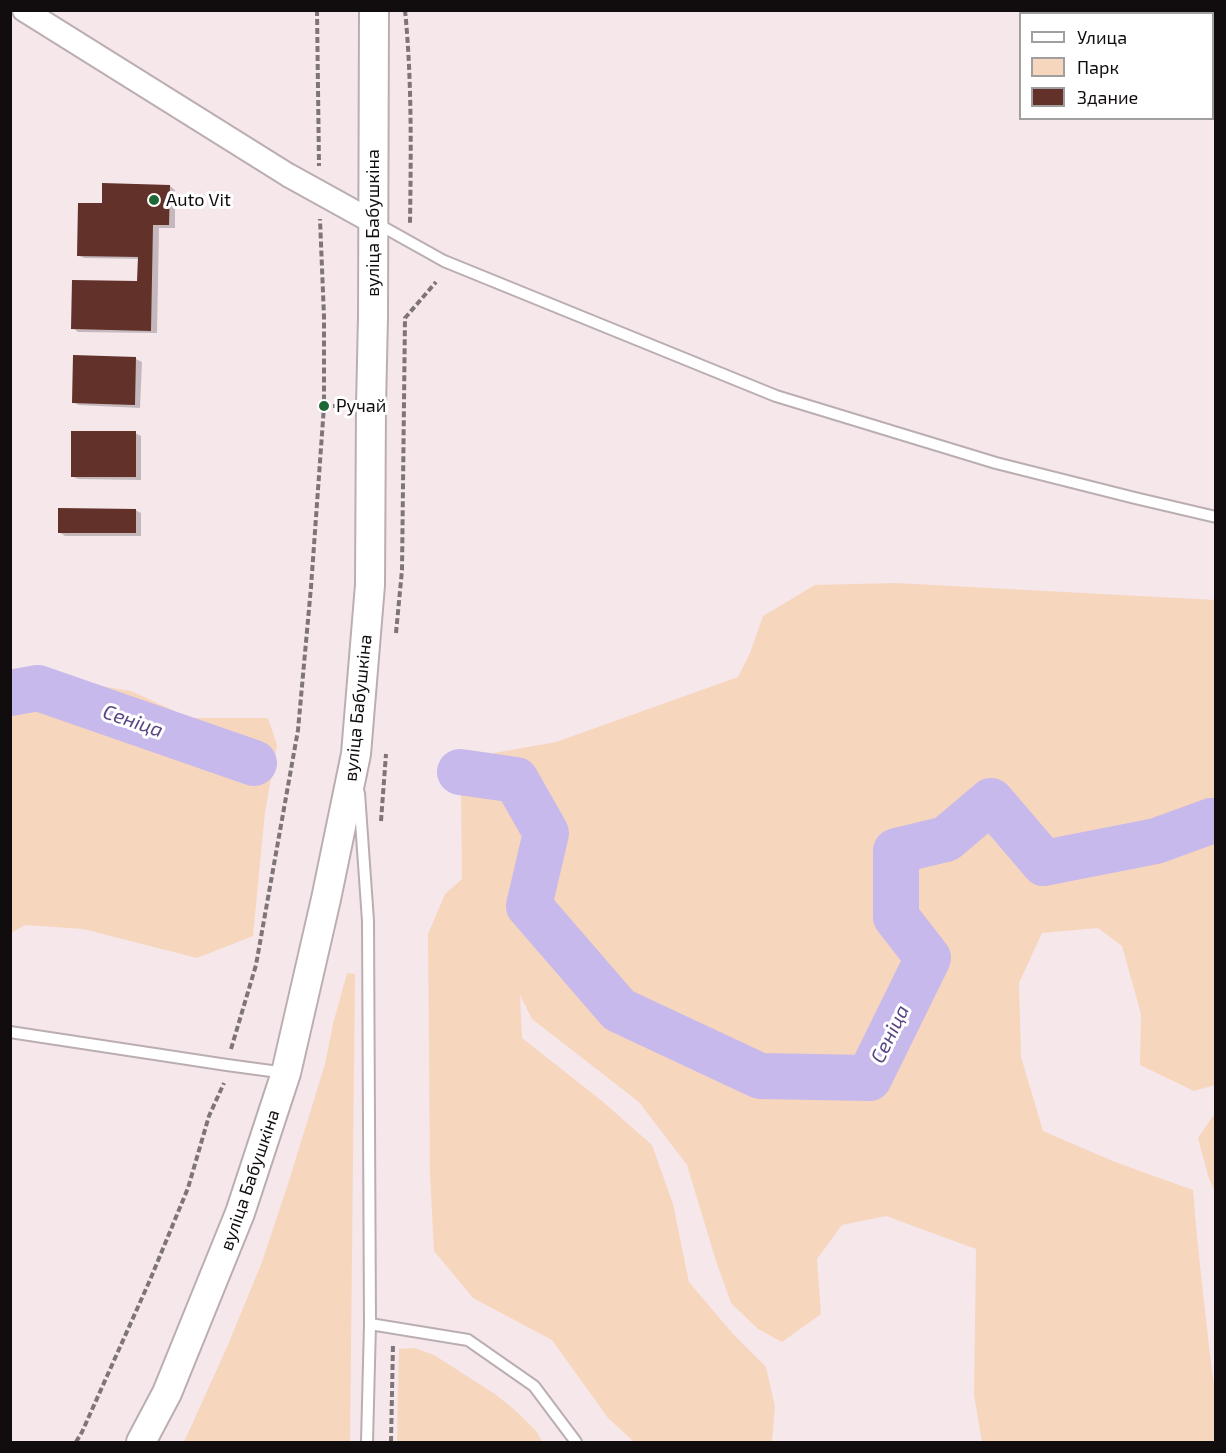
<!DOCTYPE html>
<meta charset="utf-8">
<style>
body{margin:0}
#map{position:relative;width:1226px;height:1453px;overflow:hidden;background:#f6e7eb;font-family:"Exo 2",sans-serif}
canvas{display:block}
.frame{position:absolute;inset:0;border:12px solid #110d0e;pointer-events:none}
.legend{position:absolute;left:1019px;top:12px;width:195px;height:108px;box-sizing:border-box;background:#fff;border:2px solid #a09e9f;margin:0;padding:8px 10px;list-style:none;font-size:18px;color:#110d0e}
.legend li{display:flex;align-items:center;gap:12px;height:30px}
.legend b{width:30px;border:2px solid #a09e9f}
</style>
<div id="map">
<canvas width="1226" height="1453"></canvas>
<div class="frame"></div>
<ul class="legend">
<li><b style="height:8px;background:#fff"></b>Улица</li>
<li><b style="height:16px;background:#f7d6be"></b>Парк</li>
<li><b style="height:16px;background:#61312a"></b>Здание</li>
</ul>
</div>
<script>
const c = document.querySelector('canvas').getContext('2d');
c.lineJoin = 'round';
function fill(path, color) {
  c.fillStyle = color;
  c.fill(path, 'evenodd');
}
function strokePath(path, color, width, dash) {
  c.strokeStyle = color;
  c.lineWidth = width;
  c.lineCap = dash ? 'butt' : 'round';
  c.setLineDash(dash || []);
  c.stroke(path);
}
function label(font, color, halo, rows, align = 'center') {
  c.font = font + ' "Exo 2",sans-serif';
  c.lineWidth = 6;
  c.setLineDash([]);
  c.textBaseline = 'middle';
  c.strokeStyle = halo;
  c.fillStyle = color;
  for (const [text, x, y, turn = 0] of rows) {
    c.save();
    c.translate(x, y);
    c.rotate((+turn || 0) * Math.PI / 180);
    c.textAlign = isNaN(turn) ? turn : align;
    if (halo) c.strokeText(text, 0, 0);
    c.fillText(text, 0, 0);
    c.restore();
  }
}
fill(new Path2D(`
 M896,583L1215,600V1085L1194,1091L1140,1065L1141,1014L1122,946L1098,928L1042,933L1019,983L1021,1057L1043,1131L1115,1162L1193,1190C1197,1242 1203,1294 1209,1346C1212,1374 1221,1416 1213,1442H982L974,1395L976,1249L886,1216L842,1225L817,1259L821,1314L782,1342L758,1329L731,1303L716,1261L687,1165L639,1102L532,1019L520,995L522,1038L602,1101L652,1145L673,1204L689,1282L733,1334L766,1367L775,1407L772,1442H634L608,1418L552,1340L473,1298L434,1251L430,1175L428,934L445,894L462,879L461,791L494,753L556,742L738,677L750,653L763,616L815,585Z
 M24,673L131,691L190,718H268L277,745L265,812L253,936L197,958L83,929L25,925L11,933V674Z
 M347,973L355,974L350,1442H184L227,1347L262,1262L288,1184L325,1064L333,1024Z
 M1215,1113H1216L1215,1192L1208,1176L1198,1138Z
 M415,1348L434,1355L495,1394L516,1411L537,1432L542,1442H397L399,1349Z`), '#f7d6be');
fill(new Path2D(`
 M170,186L175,190V228H159L157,333L78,332L73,328L139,283V259L84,258L78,255L104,205Z
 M136,359L142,362L140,408L79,405L73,402Z
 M135,433L141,436V480L78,479L72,476Z
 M135,510L141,513V536H65L59,532Z`), '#0003');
strokePath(new Path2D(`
 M10,693L38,688L254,763
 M460,772L516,780L546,833L529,906L619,1010L760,1076L869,1078L928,958L896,917V851L946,839L991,801L1044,863L1156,841L1211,821H1216`), '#c7b9eb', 46);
fill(new Path2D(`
 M102,183L170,185L169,225H153L151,331L71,329L72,280L137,281L138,257L77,256L78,203H102Z
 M73,355L136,357L135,405L72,403Z
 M71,431H136V477H71Z
 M58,508L136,509V533H58Z`), '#61312a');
const service = new Path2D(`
 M376,223L444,261L776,396L996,463L1135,498L1216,517
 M359,793L368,921L370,1324L367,1442
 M10,1032L227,1065L286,1073
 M370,1324L468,1340L534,1386L576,1442`);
const minor = new Path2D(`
 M24,10L288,175L373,222`);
const tertiary = new Path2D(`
 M141,1442L167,1393L240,1213L286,1073L326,899L356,754L370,585L371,407L373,317L374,10`);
strokePath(service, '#bbaeb2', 14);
strokePath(minor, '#bbaeb2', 26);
strokePath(tertiary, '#bbaeb2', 32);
strokePath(new Path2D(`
 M317,10L319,166
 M405,10C412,81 411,152 410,223
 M324,406H344
 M396,633L402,570L405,318L436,282
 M381,821L386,754
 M231,1049L256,965L298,730L311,587L324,406V317L320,219
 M76,1442L82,1432L150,1280L188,1188L209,1116L224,1083
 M391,1442L393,1344`), '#7e7578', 4, [6, 3]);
strokePath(service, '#fff', 10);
strokePath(minor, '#fff', 22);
strokePath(tertiary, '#fff', 28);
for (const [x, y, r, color] of [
 [154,200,6,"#1f6835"],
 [324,406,6,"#1f6835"]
]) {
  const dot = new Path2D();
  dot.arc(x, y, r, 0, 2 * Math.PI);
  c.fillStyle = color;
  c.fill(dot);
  strokePath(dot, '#fff', 2);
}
label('18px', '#110d0e', '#fff', [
 ["Auto Vit",166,200],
 ["Ручай",336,406]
], 'left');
label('18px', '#110d0e', '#fff', [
 ["вуліца Бабушкіна",373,223,-90],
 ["вуліца Бабушкіна",358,708,-84],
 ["вуліца Бабушкіна",250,1180,-71]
]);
label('italic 20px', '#594482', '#fff', [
 ["Сеніца",133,721,19],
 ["Сеніца",890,1034,-64]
]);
</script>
